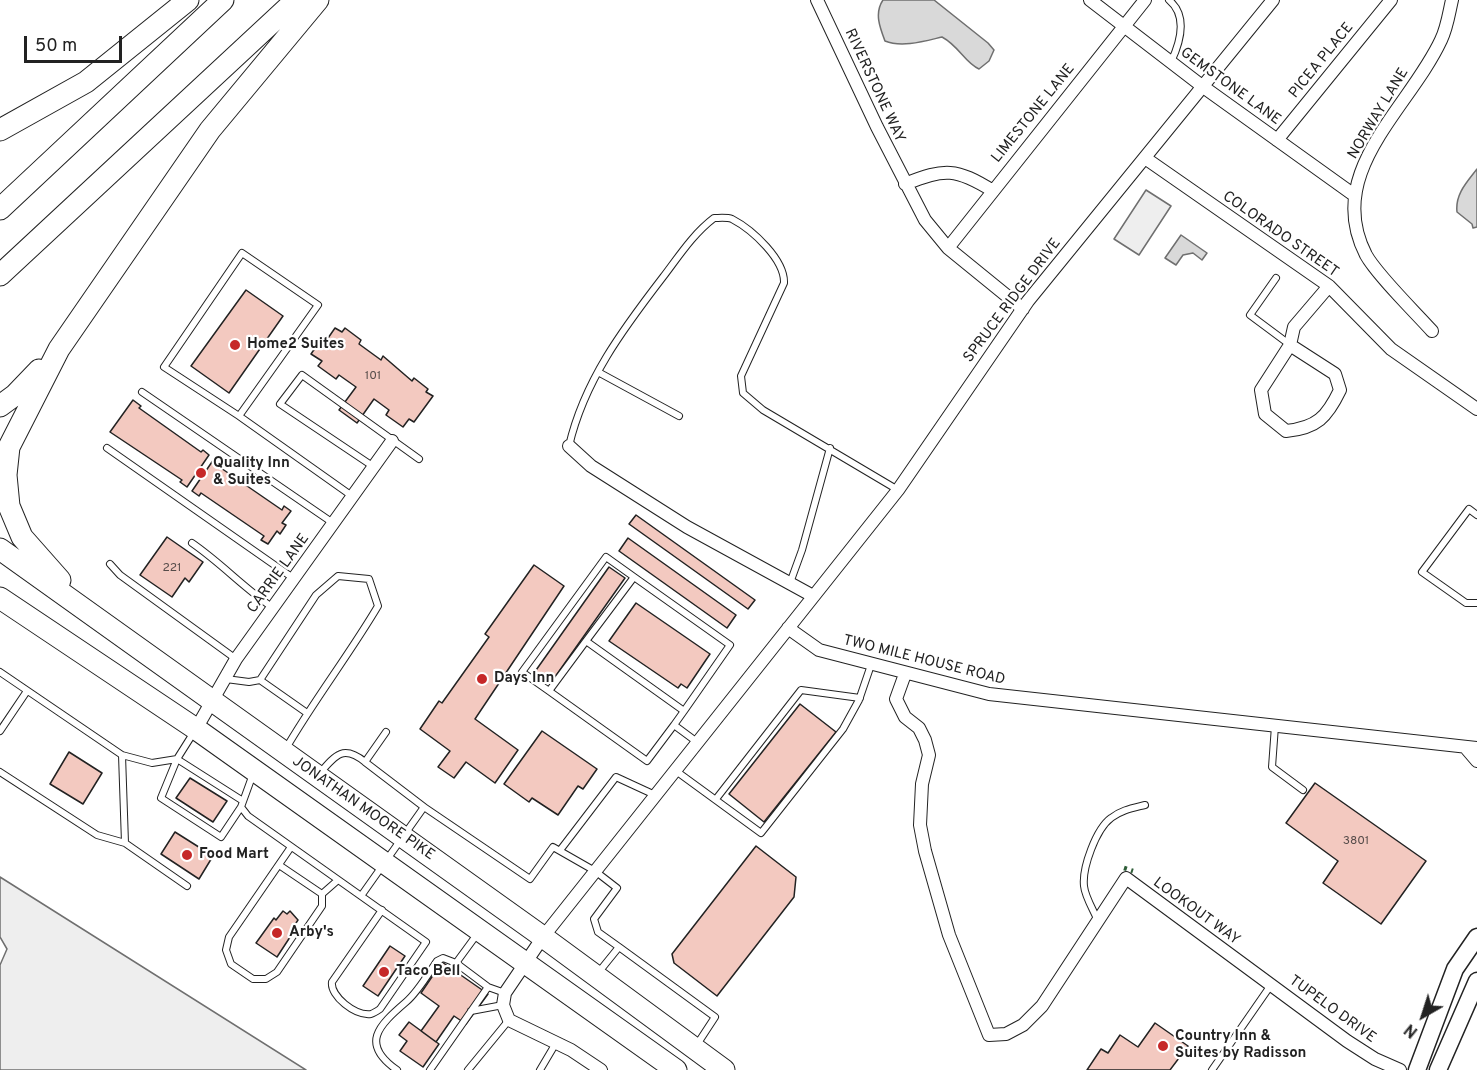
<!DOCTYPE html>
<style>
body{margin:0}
#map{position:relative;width:1477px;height:1070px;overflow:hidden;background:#fff;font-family:Overpass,sans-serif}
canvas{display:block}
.north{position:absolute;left:1393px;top:986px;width:60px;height:60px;-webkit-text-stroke:4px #fff;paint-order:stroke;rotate:219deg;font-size:16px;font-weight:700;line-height:24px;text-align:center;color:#222}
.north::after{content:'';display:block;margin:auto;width:21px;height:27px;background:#222;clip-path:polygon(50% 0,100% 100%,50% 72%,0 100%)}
.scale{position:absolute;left:24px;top:36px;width:98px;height:27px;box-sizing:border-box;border:3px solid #222;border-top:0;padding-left:8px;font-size:18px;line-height:21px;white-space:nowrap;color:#222;-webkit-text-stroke:4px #fff;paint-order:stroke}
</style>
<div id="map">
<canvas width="1477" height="1070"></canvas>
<div class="north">N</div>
<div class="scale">50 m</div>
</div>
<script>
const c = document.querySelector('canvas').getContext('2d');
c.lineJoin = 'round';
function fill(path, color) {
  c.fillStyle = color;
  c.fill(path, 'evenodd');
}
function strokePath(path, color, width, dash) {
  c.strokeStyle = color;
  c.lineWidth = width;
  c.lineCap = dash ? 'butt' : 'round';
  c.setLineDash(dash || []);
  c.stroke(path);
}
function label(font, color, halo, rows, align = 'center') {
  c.font = font + ' Overpass,sans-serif';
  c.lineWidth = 4.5;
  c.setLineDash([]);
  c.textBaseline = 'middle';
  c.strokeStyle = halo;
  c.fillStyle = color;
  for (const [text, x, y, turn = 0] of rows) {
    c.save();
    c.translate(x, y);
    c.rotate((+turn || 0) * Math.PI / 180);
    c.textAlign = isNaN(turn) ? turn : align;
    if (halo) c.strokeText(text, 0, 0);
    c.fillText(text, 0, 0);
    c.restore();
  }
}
const green = new Path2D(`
 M1146,190L1171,206L1139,255L1114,239Z
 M0,877L306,1070H0V965L7,949L0,937Z`);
fill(green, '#eee');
strokePath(green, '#6f6f6f', 1.5);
const water = new Path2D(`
 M883,0H934L988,43L994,50L989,61L979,69C965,63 959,46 942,37C925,41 902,48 885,41C880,28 874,13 883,0Z
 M1477,169V227L1473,228L1472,224L1457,212C1455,194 1467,182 1477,169Z
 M1181,235L1207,253L1202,260L1193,253L1183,255L1176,265L1165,258Z`);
fill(water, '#d9d9d9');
strokePath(water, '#6f6f6f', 1.5);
const building = new Path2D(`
 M246,290L283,316L229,393L191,366Z
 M335,328L342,332L345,328L361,340L359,344L381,360L383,356L412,381L414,378L428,389L426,392L433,396L414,422L409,419L403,427L386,415L389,410L374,399L357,423L339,410L356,387L339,375L336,379L318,366L322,361L311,354L322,338L326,341Z
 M133,400L141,406L139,408L201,452L203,450L209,455L187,487L180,482L182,480L110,432Z
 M214,459L220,463L218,466L282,510L284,506L291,511L282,523L286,525L280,534L277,531L268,544L261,540L264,536L201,493L199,496L192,491Z
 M636,515L755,600L748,609L629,524Z
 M167,537L203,562L189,582L185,578L172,597L140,575Z
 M628,538L736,615L727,628L619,551Z
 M534,565L564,586L475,719L518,750L495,783L466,762L454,778L438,767L450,751L420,729L439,701L442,703L489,637L485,634Z
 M609,567L625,578L550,684L534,673Z
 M636,603L710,654L687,688L681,684L678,688L609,641Z
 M800,704L836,732L764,822L729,794Z
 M542,731L597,769L583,789L578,786L558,815L532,798L529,802L504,784Z
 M69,752L102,773L83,804L50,784Z
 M190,778L227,801L213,822L176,798Z
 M1315,783L1426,861L1381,924L1323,883L1338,861L1286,823Z
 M175,832L213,856L199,879L161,854Z
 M756,846L796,877L794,897L717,996L674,963L672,954Z
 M283,911L287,914L290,911L298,920L292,929L294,931L277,957L256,943L274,918L276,920Z
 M390,946L405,956L378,996L363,986Z
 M442,962L488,994L466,1024L454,1016L436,1042L421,1031L439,1006L421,993Z
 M409,1022L439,1044L423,1067L400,1051L407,1041L399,1035Z
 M1155,1023L1188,1046L1170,1070H1087L1101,1049L1108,1053L1120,1035L1138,1047Z`);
fill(building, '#f3c9c0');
strokePath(building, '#222', 1.5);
const lane = new Path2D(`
 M1169,0C1188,16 1180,43 1171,62
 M1276,278L1250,315L1289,344
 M598,372L679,416
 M142,392L333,523
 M239,416L318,305L242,253L164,367L239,416L352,496
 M569,446C584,381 623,329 663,277C679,256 693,234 714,218C719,218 727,217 732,219C753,230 785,260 784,283L741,376L743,393L763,410L898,490
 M107,448L293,578
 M374,467L280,404L302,375L419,459
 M1477,515L1469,509L1422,572L1466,603H1477
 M192,543C221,563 244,588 272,607
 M110,564L120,575L236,659
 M634,577L606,557L522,672L549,691L586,641L684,711L674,725
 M790,583L802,550L830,448
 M586,641L634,577L730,645L684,711
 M0,672L122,755L152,763L177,759L194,732
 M226,679L249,682L260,680L316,595L338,576L369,579L378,606C349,655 314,700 285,750
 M260,680L307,713
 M549,691L647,761L674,725L697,742
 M1275,726L1272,767L1303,790
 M0,731L27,691
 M676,771L761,833L843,729L859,700L871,665
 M0,772L97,835L125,843L122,755
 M320,773C336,754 344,745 365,762
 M253,774L241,807L248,816L361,896L424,807L365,762L386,732
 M716,799L801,690L860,698
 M241,807L221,837L161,798L177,759L243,801
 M424,807L530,879L553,847L595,871L617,888L594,919L598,932L619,947
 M125,843L187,886
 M291,847L229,937L226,950L231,964L253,979H266L277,972L322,906V894L338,880
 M561,849L616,777L655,795
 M279,865L322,894
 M361,896L426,942L380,1009C377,1011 374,1013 371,1014C355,1016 330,996 332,982L382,910
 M1098,921C1094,911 1085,897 1084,886C1082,868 1096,829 1111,818C1121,810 1133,808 1145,805
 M478,933L456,963L488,987L505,993
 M598,973L619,947L715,1017L696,1046
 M471,1011L503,1005
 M397,1070C360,1044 378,1026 406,1002C418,992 428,974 437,961L443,958L456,963
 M430,1070L488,987
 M468,1070L509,1020
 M540,1070L556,1043
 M1212,1070L1271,985`);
const street = new Path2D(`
 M817,0L877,127L925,220L948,248L1023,309
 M1090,0L1202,86L1354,195
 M1277,140L1391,0
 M1145,158L1329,286L1391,349L1477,409
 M905,184C945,168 956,168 993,191
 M948,248L1145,0
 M1432,331C1415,312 1377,275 1366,255C1323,172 1409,109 1441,40C1447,28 1449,13 1452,0
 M1290,345L1335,374L1340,390C1327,417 1317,428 1286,431L1265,414L1261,390L1290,345L1294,327L1329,286
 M569,446L591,466L687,527L813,596
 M788,628L819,650L989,694L1477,748
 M905,674L896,699L905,717L919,728L925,740L929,755L922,784L920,825L925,851L949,935L989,1035L1006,1034L1023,1025L1042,1006L1126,878L1347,1041L1375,1059L1400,1070
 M196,729L236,659L392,441
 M1465,747L1477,761
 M601,1070L571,1050L509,1020L503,1005L505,993L543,937L898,490L1028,301L1273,0`);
const secondary = new Path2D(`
 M1417,1070L1455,969L1477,937
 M1438,1070L1477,981`);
const highway = new Path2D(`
 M0,130L86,82L188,0
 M0,209L223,0
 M0,275L296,0
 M0,406L15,395L39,370
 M0,549L543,937L724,1070
 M60,580L22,537L9,506L6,475L9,447L59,349L210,130L318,0
 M0,598L196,729L676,1070`);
strokePath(lane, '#222', 8);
strokePath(street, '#222', 14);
strokePath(secondary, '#222', 19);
strokePath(highway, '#222', 23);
strokePath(lane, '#fff', 6);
strokePath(street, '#fff', 12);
strokePath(secondary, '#fff', 16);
strokePath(highway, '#fff', 21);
strokePath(new Path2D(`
 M1124,868L1133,871`), '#2f5e38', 4.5, [3, 4.5]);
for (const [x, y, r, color] of [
 [235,345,6,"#c62828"],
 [201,473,6,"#c62828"],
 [482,679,6,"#c62828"],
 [187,855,6,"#c62828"],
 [277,933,6,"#c62828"],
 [384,972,6,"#c62828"],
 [1163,1046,6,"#c62828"]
]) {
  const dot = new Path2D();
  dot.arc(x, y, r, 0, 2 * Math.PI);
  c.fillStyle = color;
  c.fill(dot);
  strokePath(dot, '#fff', 2);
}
label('12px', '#564c4a', null, [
 ["101",373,377],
 ["221",172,569],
 ["3801",1356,842]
]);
label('15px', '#222', '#fff', [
 ["PICEA PLACE",1322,61,-51],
 ["RIVERSTONE WAY",874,86,65],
 ["GEMSTONE LANE",1230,87,36],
 ["LIMESTONE LANE",1034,114,-51],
 ["NORWAY LANE",1379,114,-59],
 ["COLORADO STREET",1280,235,35],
 ["SPRUCE RIDGE DRIVE",1013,301,-53],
 ["CARRIE LANE",279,574,-54],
 ["TWO MILE HOUSE ROAD",924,661,14],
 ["JONATHAN MOORE PIKE",363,809,35],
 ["LOOKOUT WAY",1196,912,36],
 ["TUPELO DRIVE",1332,1010,36]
]);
label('bold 15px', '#222', '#fff', [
 ["Home2 Suites",247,345],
 ["Quality Inn",213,464],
 ["& Suites",213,481],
 ["Days Inn",494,679],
 ["Food Mart",199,855],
 ["Arby's",289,933],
 ["Taco Bell",396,972],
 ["Country Inn &",1175,1037],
 ["Suites by Radisson",1175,1054]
], 'left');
</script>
